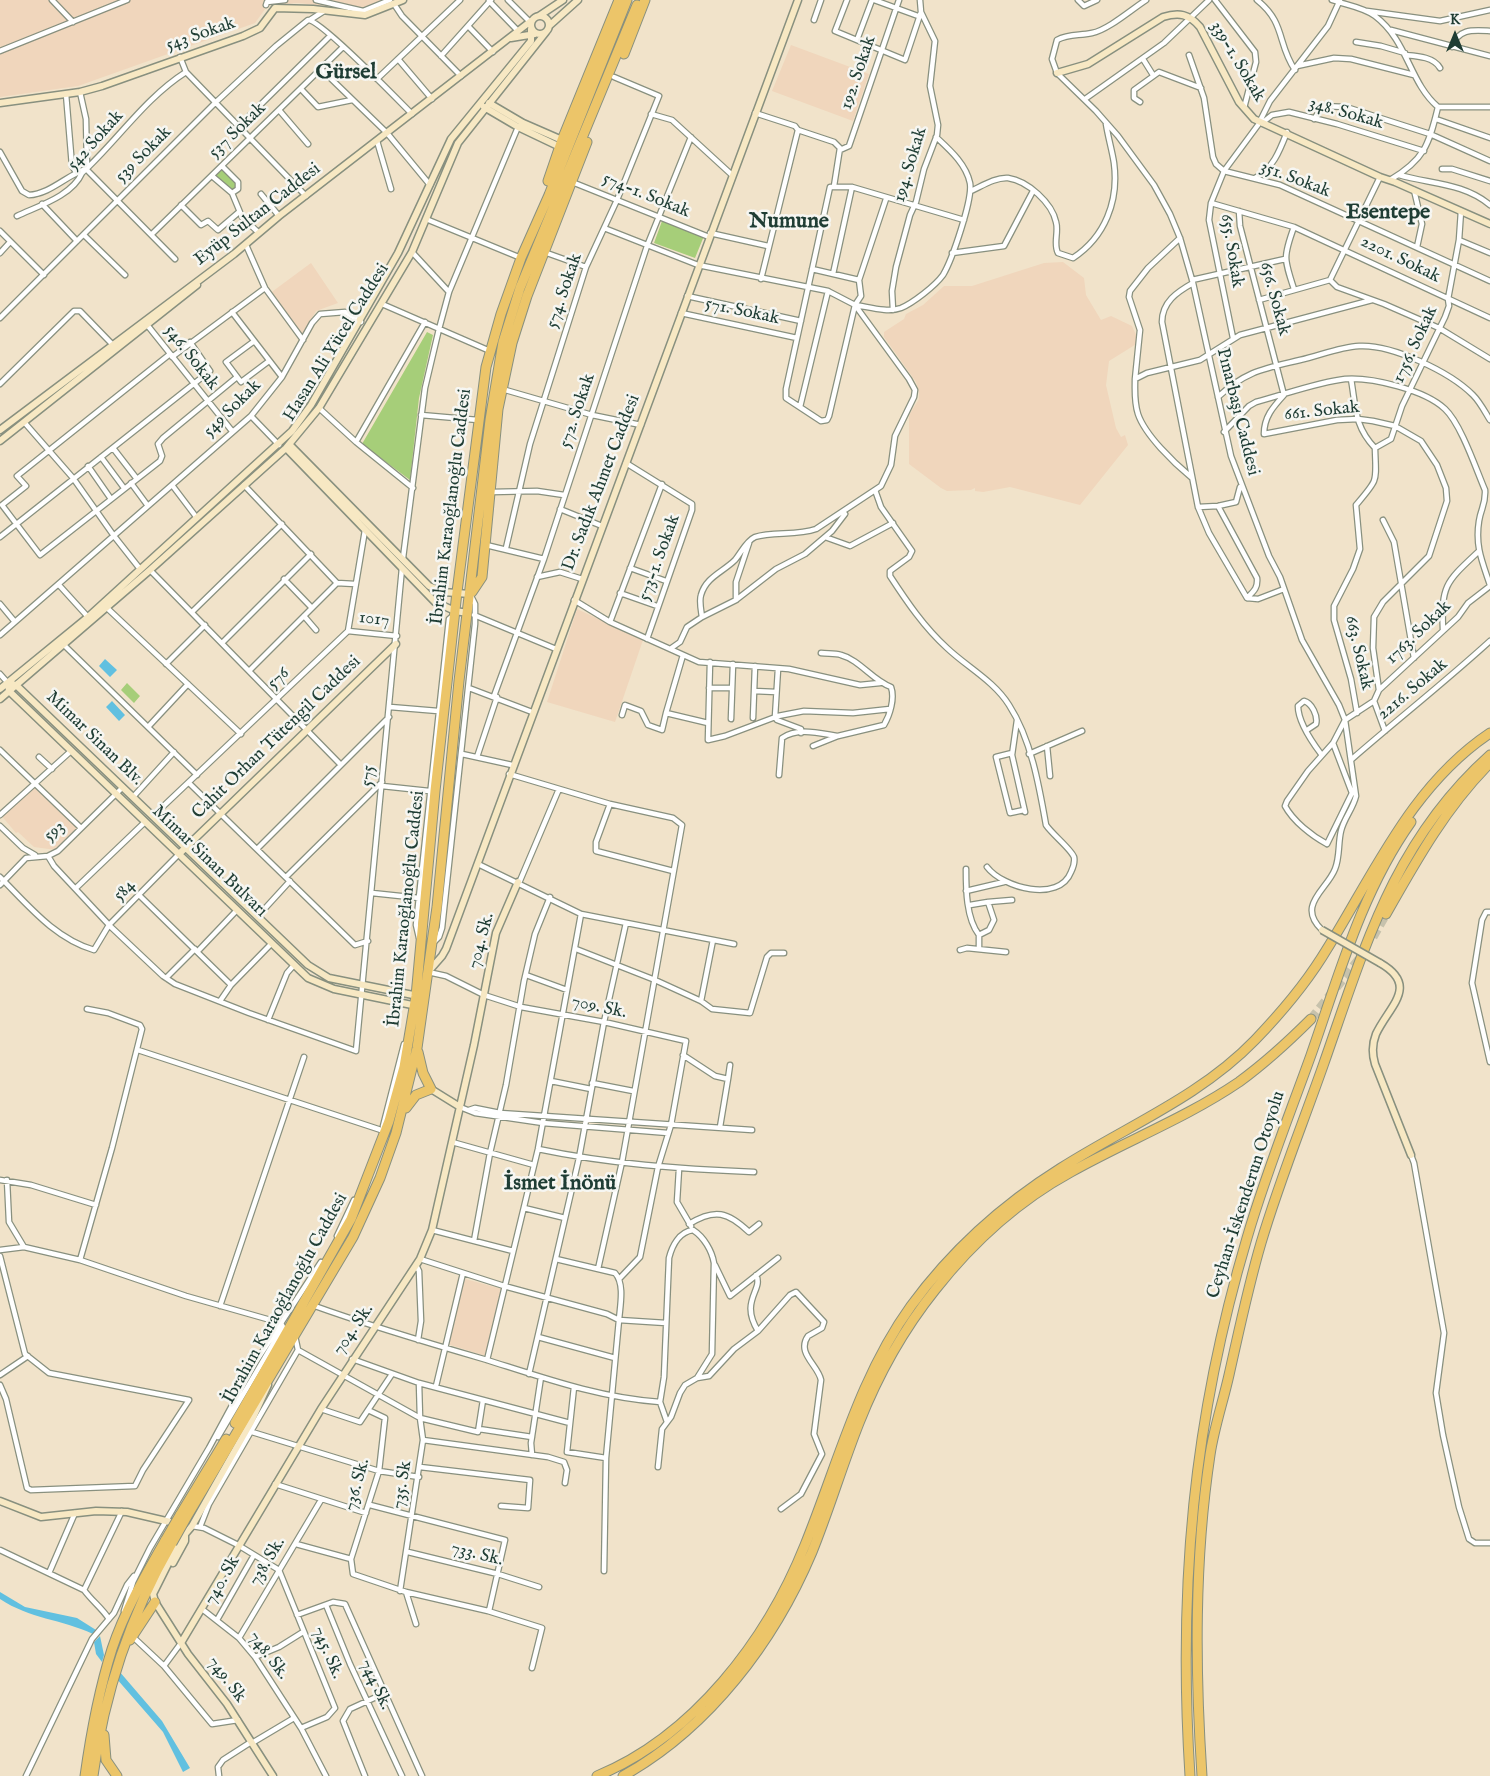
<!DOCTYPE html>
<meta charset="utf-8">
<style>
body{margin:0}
#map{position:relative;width:1490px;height:1776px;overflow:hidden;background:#f1e3ca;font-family:"IM FELL English",serif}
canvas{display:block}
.north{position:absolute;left:1430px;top:10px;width:50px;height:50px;-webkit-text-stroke:4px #f6f6f2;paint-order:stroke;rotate:0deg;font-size:14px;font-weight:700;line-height:20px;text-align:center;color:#1f3d34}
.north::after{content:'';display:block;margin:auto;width:18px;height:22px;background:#1f3d34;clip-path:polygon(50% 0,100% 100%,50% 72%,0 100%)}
</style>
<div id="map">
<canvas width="1490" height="1776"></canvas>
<div class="north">K</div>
</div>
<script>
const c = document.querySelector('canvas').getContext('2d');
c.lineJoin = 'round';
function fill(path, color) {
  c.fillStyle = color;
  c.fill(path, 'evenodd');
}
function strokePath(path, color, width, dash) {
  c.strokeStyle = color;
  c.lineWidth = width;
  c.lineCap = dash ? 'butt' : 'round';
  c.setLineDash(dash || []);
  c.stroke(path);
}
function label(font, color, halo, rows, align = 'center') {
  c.font = font + ' "IM FELL English",serif';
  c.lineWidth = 5;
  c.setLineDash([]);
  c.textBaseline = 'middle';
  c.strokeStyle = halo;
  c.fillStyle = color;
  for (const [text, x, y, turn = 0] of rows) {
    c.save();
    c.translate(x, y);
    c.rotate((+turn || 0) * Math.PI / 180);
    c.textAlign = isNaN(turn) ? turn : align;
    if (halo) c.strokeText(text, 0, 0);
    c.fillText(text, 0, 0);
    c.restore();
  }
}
fill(new Path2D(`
 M0,0H395L363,13L335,7L298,3L268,5L255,23L78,86L0,97Z
 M791,45L869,74L853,121L772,91Z
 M1063,262L1084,278L1086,295L1101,320L1111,316L1132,326L1137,337L1138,343L1109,361L1106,385L1116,428L1121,437L1125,435L1128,445L1080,505L1010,487L983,492L975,491V488L971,490L947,491L941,488L909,464V415L919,399V392L916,382L884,337V332L904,319L906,314L923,305L944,286H972L1044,263Z
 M311,263L338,303L316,311L302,335L269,294Z
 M577,609L643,640L615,722L547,702Z
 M36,784L81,828L56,850L34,847L18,832L16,833L0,814Z
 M458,1277L502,1289L486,1356L444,1343Z`), '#f0d6bc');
fill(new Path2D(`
 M223,169L236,183L237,188L233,192L215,176Z
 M662,221L704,236L695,258L654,243Z
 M427,332L433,335L419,398L410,480L362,444Z
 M127,683L140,696L134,703L121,690Z`), '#a6ce79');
fill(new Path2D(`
 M105,659L117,670L110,677L99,666Z
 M112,701L125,715L119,721L106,707Z
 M0,1592L25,1607L77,1618L96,1630L93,1634C61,1619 30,1619 0,1599Z
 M100,1636L104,1655L102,1662L96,1654L94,1642Z
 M119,1671L162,1721L190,1768L183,1772L163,1732L116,1678Z`), '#61c0e0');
strokePath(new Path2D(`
 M1373,937L1386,914
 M1311,1019L1359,959`), '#c7c2ac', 9, [9, 4.5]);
const street = new Path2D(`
 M52,0L73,22
 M316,0L363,11L390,0
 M508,0L530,22
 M847,0L835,31L905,60L921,12
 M874,0L918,16
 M1078,0L1084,6L1097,0
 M1146,0C1132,9 1108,30 1092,33C1079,36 1069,33 1057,40L1052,59L1057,73L1096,111L1118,136L1154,185L1170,214L1180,238L1193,283L1231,456L1269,556L1280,577L1302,640L1339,705L1345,720L1356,796C1353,809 1344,818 1341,831C1338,843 1340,857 1335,869C1327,890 1296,905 1322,930
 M1215,0L1255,52L1256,62L1244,108
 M1257,0C1286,23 1277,44 1295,70
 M1332,0C1346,5 1363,7 1375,16C1408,41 1409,82 1438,107H1490
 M489,1L518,31
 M394,4L402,16L461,76
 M266,5L267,2L285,0
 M1367,11L1440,21L1490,10
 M310,20L324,11
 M814,20L821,0
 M468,26L493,52
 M1391,30L1490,56
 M857,40L872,0
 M1356,42L1381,46L1405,53
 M1452,47C1458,28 1473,30 1490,31
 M0,51L127,0
 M1189,55L1204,98L1213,157L1216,164L1224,171L1280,185L1490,281
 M1406,55C1417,56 1434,57 1440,68
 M441,56L491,0
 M180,57L186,72L306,196
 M398,59L432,99
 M1143,59L1153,75
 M1297,66L1334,58L1351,59L1414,75
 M321,69L387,133L430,185
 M377,79L460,0
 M301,89L318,107L352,100
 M80,92L86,119L87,167
 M66,94L72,166L76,172
 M1085,99L1164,43L1209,0
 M1140,102L1134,98V90L1159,72L1201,88
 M279,110L308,144
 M755,113L795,126L798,130L761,279
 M651,114L672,120L732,175
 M1314,119L1323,106L1346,107L1430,134L1490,161
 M1436,119L1490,138
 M1262,123L1272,115L1289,112L1337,124L1424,151
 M238,127L330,36
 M798,130L834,142L840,148L834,186
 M377,141L391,189
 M840,150L849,146L899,0
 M0,152L22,191L29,195C50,194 67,175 86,169L175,259
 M222,166L238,182V189L232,193
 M1442,169H1452L1490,181
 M1399,175C1431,184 1464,183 1490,205
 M212,176L232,193L242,217L259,233
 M1255,178C1273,169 1280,150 1287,132
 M1390,180C1424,160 1429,145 1438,107
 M572,182L709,237
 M1414,190L1422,224L1417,247
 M971,191C982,186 996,177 1008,178C1028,181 1052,203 1056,222C1059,232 1053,244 1058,253L1073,258C1105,237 1119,201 1114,163C1112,150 1108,137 1106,124
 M261,194L279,216
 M886,199L859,280L861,296L855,305L829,416L827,420L821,421L786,398V389L830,187H852L964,220
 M1211,203L1294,227L1490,318
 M42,204L77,241
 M181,205L201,225L208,221L218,230L239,212
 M1239,211L1240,226L1284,395C1273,407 1264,417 1264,434L1337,420L1358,419L1373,421L1395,426L1421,441L1437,465L1446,488L1447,501L1429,556L1383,602L1374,617L1373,648L1379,690
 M17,216C38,206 72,196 82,173C117,141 145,98 186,72
 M426,219L521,258
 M604,228L698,265L828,291L855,305L909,379L915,390L914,397L895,436L891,465L881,486L816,529C797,536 772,531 755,537C746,541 741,553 735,560C723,572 706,577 701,595C699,601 701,610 702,617L687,627L680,642L670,649
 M0,231L44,275
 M710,233L768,246
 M152,234L343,47
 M84,235L125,275
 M1180,238L1148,268L1130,291L1129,297L1140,330L1135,379L1147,373L1200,360L1240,335L1372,300
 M1459,240L1490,253
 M246,245L265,288L303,340
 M412,252L449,292
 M544,252L586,267
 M0,253L10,242
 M952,253L1004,246L1033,191
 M812,269L859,280
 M833,274L852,187
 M1192,280L1285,259
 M1330,280L1337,287L1384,304L1439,328L1490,359
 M1330,280L1380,177
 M1193,283C1177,292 1162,302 1162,322L1198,507L1209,533L1247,598L1258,599L1284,589
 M1294,289C1284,259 1283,257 1294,227
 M687,296L801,321
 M1259,300L1330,280
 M382,304L490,351
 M855,305C869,307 888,313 901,308C913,303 935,286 943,275C952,260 973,199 970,183C966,164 950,150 936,137
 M893,310L892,291L896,267L910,215L916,202L924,169L937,135L938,125L930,86L935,41L921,12L920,0
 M232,312L282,377
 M681,313L797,338
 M0,318L215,103L276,46L308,20C321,20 398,100 412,114
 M148,326L232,431
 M1233,338L1209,220L1211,203L1224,171L1258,125L1270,101L1328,26L1340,0
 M253,342L226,362L241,382L269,361
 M170,354L17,476L26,486L2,505L40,555L160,461L162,456L158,444L163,438L237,377
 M172,357L265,288
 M1135,379C1135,391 1134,402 1138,414C1145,435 1174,463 1191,477
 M1351,379C1356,407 1354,426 1375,448C1376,483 1379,478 1356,505L1360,549L1353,569L1334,606V620L1351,679L1357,713
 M0,384L74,311H80L112,344
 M502,389L592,415L641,425
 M1218,397C1246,371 1263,369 1300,360C1319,356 1339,347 1359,346C1392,344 1450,372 1473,395C1480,402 1485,412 1490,420
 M800,407L828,291
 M319,408L356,442L413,488
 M421,415L478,420
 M251,416L279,445
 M24,422L73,478L114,536L140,569
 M1224,432L1249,406L1256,402C1283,395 1318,382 1345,379C1372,377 1425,390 1445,409C1461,424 1476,469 1485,490C1486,504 1481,508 1479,521C1475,546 1482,561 1490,585
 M356,442L425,322
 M113,448L137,479
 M1375,448L1391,439L1402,406L1445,317L1449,306L1448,299L1459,240L1461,211
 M101,457L124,488
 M626,463L692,504V510L647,639
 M88,466L111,499
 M131,483L148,506
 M172,485L197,518
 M244,485L337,583L355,584
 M875,490L881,507L912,551L909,557L890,571V576C907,602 924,627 947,648C967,667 994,681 1009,705C1031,739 1039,785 1046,825C1052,834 1071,849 1074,857C1075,862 1073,868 1071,872C1059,903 1003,888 987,867
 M492,492L537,491L564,495
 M1218,506L1257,578C1258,588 1254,591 1247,598
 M1198,507L1218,506L1236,502L1240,487
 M560,509L602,526
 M1383,520L1394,542L1414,658
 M0,537L210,371L190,342
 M825,537L850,546L893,523
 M486,545L544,559
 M506,548L530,444L586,267L617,200L659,96L614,77
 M403,558L425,388L439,329L449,292L518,127
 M630,568L666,581
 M150,570L340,764
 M537,577L560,572L582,579
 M284,579L312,608
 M59,585L88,617
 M620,593L657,606
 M574,600L610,622L699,662L789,669L860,685L880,683
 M736,600V582L749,543
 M0,604L15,622
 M107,608L241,734
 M192,612L282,524
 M474,615L556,649
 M304,616L316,630
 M702,617L736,600L776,569L805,554L832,531L845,514
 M610,622L662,484
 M1443,630C1441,585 1446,582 1478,552
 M348,631L397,636
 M0,635L251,416L282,377L312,323L320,314L345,312L361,322
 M222,643L311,554
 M64,645L197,775
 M710,662L708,740L725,736L778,716L804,711L853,713L890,709
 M166,664L205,625
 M778,669L775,717L777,720L801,729V733
 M250,670L337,583
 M0,674L8,683
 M469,688L532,712
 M709,688H732
 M754,691L776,692
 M494,696L544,559L647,246L691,137
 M1374,701L1385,731
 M390,707L438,711
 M666,713L683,655
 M622,715L625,705L641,711L648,725L662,730L666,713L708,723
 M753,718L755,666
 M731,719L733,664
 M1017,720L1012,755L1025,812
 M148,727L188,684
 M1307,730L1316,724C1318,716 1312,703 1304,701L1298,706C1298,722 1312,742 1321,754
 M1333,743L1352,793L1327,844C1312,836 1293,821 1285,806L1287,801L1308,771L1333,743L1345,720L1374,701L1379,690L1458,617L1468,603L1490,586
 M813,746L838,736L884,725C890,715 895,698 891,687C872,680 860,660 841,655C835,653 827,654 821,653
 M1047,746L1050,776
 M0,750L81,828
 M1012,753L996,757L1010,813L1024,810
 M462,754L512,765
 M1029,754L1082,731
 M39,757L52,769
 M477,757L497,697
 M1352,759C1398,719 1445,682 1490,641
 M509,774L610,804L673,818L682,825L622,1162L598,1269
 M779,775L782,738C797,727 819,733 837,736
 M189,783L355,945L368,941
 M382,786L429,791
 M133,797L174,752
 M610,804L596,842V851L673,871
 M0,815L71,751
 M153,816L348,631L365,530
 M0,826L23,848L35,855
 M257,849L389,717
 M48,856L54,866L111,927L163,976L175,984L249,1013L356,1051L402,568
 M478,864L581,914L538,1149L487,1360
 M966,869C966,889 966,918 979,935
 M0,877C28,905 54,938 94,950L109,925L179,854
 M286,877L382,782
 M519,883L559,789
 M0,885L26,858L48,856L58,851L123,787
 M76,888L145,822
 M966,891L1004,882
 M372,893L419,898
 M140,896L231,985
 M970,905L988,902
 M1490,912H1486L1482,920L1472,983L1490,1062
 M581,914L734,944
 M258,916L290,881
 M419,938L416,925L449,619L454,615
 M433,943L439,937L442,928L475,624V604L470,594
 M576,949L655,980L701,1001L712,1009L750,1013L767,957L771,953H784
 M979,949V935L989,930L994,920L988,902L1012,900
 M960,950L967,948L1006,952
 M198,951L237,910
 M428,972L446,976L484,995L521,1007L604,1022L686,1041L671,1125L658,1167L640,1257L620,1278
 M526,975L567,990
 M166,978L195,949
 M220,1001L231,985L272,943
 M701,1001L713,940
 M268,1020L287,973L294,965
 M138,1050L381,1130
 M683,1055L715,1076L728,1079L720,1127
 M728,1079L730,1065
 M551,1081L591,1089
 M592,1083L633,1091
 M460,1107L475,1113L543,1123L668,1133
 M469,1110L475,1108L500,1113L752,1130
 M383,1126L404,1044
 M452,1142L534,1165
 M538,1149C609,1164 681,1169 754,1172
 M1411,1155L1414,1163L1444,1333L1436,1393L1443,1435L1459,1507L1469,1539L1475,1543H1490
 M679,1169L677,1202L691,1226
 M0,1180L31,1185L96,1205
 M7,1180L9,1222L24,1247
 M524,1208L565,1218
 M689,1224C715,1208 728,1212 749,1232L759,1224
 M432,1230L513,1251
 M337,1236L354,1200
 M474,1241L490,1153L506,1085L524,981L535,934L550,897
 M0,1250L24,1247L80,1260L186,1296L281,1323
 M0,1256L25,1354L49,1373L189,1400L143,1470L135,1486L31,1490L27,1488L6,1399L0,1385
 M420,1259L504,1286L607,1314L619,1320L606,1458L567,1452L574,1387
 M556,1259L615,1273C625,1284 620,1306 619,1320L666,1323
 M80,1260L112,1148L142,1029L140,1025L108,1013L87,1009
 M416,1265L419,1271L421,1321L418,1340
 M715,1265L730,1296L778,1258
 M756,1275C764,1290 739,1300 758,1331L790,1295L796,1292L824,1322L822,1328L808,1336C796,1353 818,1365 821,1380L814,1434L822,1454L801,1494L781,1509
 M312,1305C370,1326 428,1343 487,1360C544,1378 600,1398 660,1402
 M220,1306L304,1057
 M538,1337L615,1358
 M298,1350L420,1418L478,1432L483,1400
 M352,1359L419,1383L570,1423
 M529,1374L579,1158L604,1022L626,923
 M0,1375L28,1356
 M697,1378L709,1376L734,1349L758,1331
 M436,1386L463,1273
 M321,1409L360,1422L392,1374
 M368,1410L385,1418L379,1471L351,1559L353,1574L406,1592L416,1624
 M479,1429L532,1437
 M252,1432L379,1471L419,1477
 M218,1437L283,1327L281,1323
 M423,1440L548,1457L564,1462L567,1470L565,1483
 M532,1455L531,1443L541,1377
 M420,1467L530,1480L528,1508L501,1506
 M658,1467L662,1429L671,1417L680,1393L685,1385L697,1378L712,1354L714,1263C712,1251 704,1237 693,1230C679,1232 672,1246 669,1258L664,1377L660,1402L667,1422
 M275,1484L366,1513
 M370,1505L505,1540L489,1611
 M192,1526L204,1528L238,1545L279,1570L335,1708L327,1717L301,1728
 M200,1527L209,1504L298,1350L295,1336
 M296,1544L351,1559
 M0,1550L84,1590C92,1601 102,1608 109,1619
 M408,1552L498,1574L539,1587
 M604,1571L606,1458
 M49,1573L75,1513
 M84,1590L122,1511
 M400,1591L423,1440L420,1418L419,1383
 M406,1592L488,1611L542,1628L532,1668
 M326,1605L350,1664L402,1776
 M202,1609L239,1638L255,1657L301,1728L326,1776
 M124,1611L133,1582L150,1548L209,1448L255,1363L321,1262
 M297,1615L333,1602L345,1604L422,1776
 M217,1620L254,1555
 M132,1636L164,1666
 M239,1638L321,1500
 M181,1643L164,1666L212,1724L238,1720
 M255,1657L279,1647L303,1632
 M252,1743L294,1718
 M26,1776L92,1639L114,1613L127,1585L134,1576
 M219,1776L218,1767L223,1760L251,1742
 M365,1776L343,1721L350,1709L385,1693`);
const secondary = new Path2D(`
 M531 25a9 9 0 1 1 18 0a9 9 0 1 1-18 0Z
 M539,16L563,0
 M549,26L578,0
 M511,38L535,34
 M1057,73L1088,64L1163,17C1179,12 1189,14 1200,27L1239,102L1254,119L1380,177L1395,182L1490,224
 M0,103L80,92L102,86L243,36L260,28L275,8L313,9L365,15L403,0
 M489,103L523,123L562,140
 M484,107L518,127L560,147
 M0,430L234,254L279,216L531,21
 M0,441L197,285
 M290,445L429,586L443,592L470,594
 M286,448L435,602L455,611L468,613
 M0,689L88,617L292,431L311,405L398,253L451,139L531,41V29
 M0,699L150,570L286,448L319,408L412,252L458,143L546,32
 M179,854L396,644
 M1380,963C1420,986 1389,1006 1376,1034C1372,1044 1372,1054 1375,1064L1411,1155
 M428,972L442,956L446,949L798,0
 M417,1006L334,989L308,978L9,691L8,683L16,685L308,965L329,978L418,996
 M431,1089L460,1107
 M268,1385L251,1422L192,1526L180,1540L153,1594L155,1602L188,1654L227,1704L273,1776
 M0,1501L41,1517L96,1511L127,1512L179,1524
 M173,1563L185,1541V1536
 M181,1643L321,1409L420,1259L432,1230L474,1045L496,933L518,882`);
const highway = new Path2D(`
 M624,54L645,0
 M548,181L562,140L619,0
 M472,592L482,577L498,409L512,343L527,296L587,142
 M1386,914C1416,861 1446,807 1490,763
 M406,1108L416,1095L431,1089L423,1073L418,1052
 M235,1423L351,1219L389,1121L404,1067L416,996L435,791L457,592L486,367L501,314L521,258L549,195L627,0
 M180,1515L226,1439
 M186,1518L353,1237L380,1178L396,1133L417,1048L437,907L459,681L490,420L503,342L520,288L637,5
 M130,1640L155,1602
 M104,1735L106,1760L117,1776
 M85,1776C91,1733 99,1690 112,1649C125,1610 146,1574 166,1539
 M93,1776C104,1692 130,1616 172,1543
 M597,1776C694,1736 767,1640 805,1545C838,1464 859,1378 911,1306C952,1250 1002,1205 1061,1168C1127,1126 1200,1097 1255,1040C1280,1014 1303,987 1322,957C1372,879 1409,787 1490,733
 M623,1776C709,1728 774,1642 812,1552C829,1510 842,1466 859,1423C878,1375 903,1330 935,1290C972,1243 1018,1201 1071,1172C1126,1141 1186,1118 1239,1082C1265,1063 1288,1042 1311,1019
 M1190,1776C1178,1588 1193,1420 1247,1238C1265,1176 1289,1116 1311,1055C1339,975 1362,891 1411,822
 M1202,1776C1195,1669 1194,1561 1210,1455C1214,1428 1223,1402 1229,1375C1239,1331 1248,1287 1261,1243C1279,1182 1303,1123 1324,1063C1365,946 1394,841 1490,755`);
strokePath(street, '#88907f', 7);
strokePath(secondary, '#88907f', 9);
strokePath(highway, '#88907f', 11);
strokePath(street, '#fff', 4.5);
strokePath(secondary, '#f7e8c3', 6);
strokePath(highway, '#ecc569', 9);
const secondaryBridge = new Path2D(`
 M1322,930L1380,963`);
const highwayBridge = new Path2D(`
 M166,1539L180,1515
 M172,1543L186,1518`);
strokePath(secondaryBridge, '#88907f', 9, []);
strokePath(highwayBridge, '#88907f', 11, []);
strokePath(secondaryBridge, '#f7e8c3', 6);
strokePath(highwayBridge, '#ecc569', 9);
label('18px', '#1f3d34', '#f6f6f2', [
 ["543 Sokak",201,35,-19],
 ["339-1. Sokak",1237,62,59],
 ["192. Sokak",859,73,-71],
 ["348. Sokak",1346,114,16],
 ["537 Sokak",238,131,-44],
 ["542 Sokak",96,141,-48],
 ["539 Sokak",144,155,-45],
 ["194. Sokak",911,165,-73],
 ["351. Sokak",1295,180,21],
 ["574-1. Sokak",646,196,22],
 ["Eyüp Sultan Caddesi",258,215,-38],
 ["655. Sokak",1231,251,81],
 ["2201. Sokak",1400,260,26],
 ["574. Sokak",565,291,-71],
 ["656. Sokak",1274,299,75],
 ["571. Sokak",742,312,12],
 ["Hasan Ali Yücel Caddesi",337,343,-58],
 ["1756. Sokak",1416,345,-65],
 ["546. Sokak",191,358,52],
 ["549 Sokak",233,409,-45],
 ["572. Sokak",578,411,-71],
 ["Pınarbaşı Caddesi",1237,412,76],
 ["661. Sokak",1322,412,-6],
 ["Dr. Sadık Ahmet Caddesi",602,483,-69],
 ["İbrahim Karaoğlanoğlu Caddesi",452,507,-83],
 ["573-1. Sokak",660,558,-70],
 ["1017",374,620,6],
 ["1763. Sokak",1419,633,-44],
 ["663. Sokak",1358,653,77],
 ["576",279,679,-44],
 ["2216. Sokak",1413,690,-40],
 ["Cahit Orhan Tütengil Caddesi",277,738,-44],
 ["Mimar Sinan Blv.",94,739,44],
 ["575",369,776,-84],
 ["593",55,832,-41],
 ["Mimar Sinan Bulvarı",209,862,44],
 ["584",125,891,-45],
 ["İbrahim Karaoğlanoğlu Caddesi",407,909,-84],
 ["704. Sk.",482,941,-75],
 ["709. Sk.",599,1008,12],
 ["Ceyhan-İskenderun Otoyolu",1247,1195,-72],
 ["İbrahim Karaoğlanoğlu Caddesi",286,1299,-61],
 ["704. Sk.",354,1330,-56],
 ["736. Sk.",358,1485,-75],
 ["735. Sk",403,1485,-81],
 ["733. Sk.",477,1555,14],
 ["738. Sk.",268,1562,-59],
 ["740. Sk",223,1581,-60],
 ["745. Sk.",327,1653,67],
 ["748. Sk.",268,1656,53],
 ["749. Sk",226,1680,53],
 ["744 Sk.",375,1685,65]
]);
label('bold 22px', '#1f3d34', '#f6f6f2', [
 ["Gürsel",346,73],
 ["Esentepe",1388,213],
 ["Numune",789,222],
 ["İsmet İnönü",560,1184]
]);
</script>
